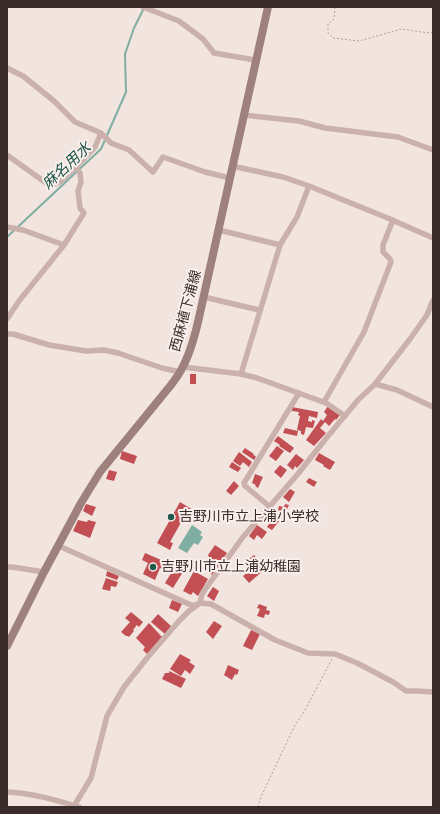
<!DOCTYPE html>
<meta charset="utf-8">
<style>
body{margin:0}
#map{position:relative;width:440px;height:814px;overflow:hidden;background:#f2e4df;font-family:"IBM Plex Sans",sans-serif}
canvas{display:block}
.frame{position:absolute;inset:0;border:8px solid #382b2a;pointer-events:none}
</style>
<div id="map">
<canvas width="440" height="814"></canvas>
<div class="frame"></div>
</div>
<script>
const c = document.querySelector('canvas').getContext('2d');
c.lineJoin = 'round';
function fill(path, color) {
  c.fillStyle = color;
  c.fill(path, 'evenodd');
}
function strokePath(path, color, width, dash) {
  c.strokeStyle = color;
  c.lineWidth = width;
  c.lineCap = dash ? 'butt' : 'round';
  c.setLineDash(dash || []);
  c.stroke(path);
}
function label(font, color, halo, rows, align = 'center') {
  c.font = font + ' "IBM Plex Sans","Noto Sans JP",sans-serif';
  c.lineWidth = 4;
  c.setLineDash([]);
  c.textBaseline = 'middle';
  c.strokeStyle = halo;
  c.fillStyle = color;
  for (const [text, x, y, turn = 0] of rows) {
    c.save();
    c.translate(x, y);
    c.rotate((+turn || 0) * Math.PI / 180);
    c.textAlign = isNaN(turn) ? turn : align;
    if (halo) c.strokeText(text, 0, 0);
    c.fillText(text, 0, 0);
    c.restore();
  }
}
fill(new Path2D(`
 M192,525L202,532L200,535L203,537L198,545L194,543L187,553L178,548Z`), '#7faea3');
strokePath(new Path2D(`
 M7,237L101,149L126,92L125,54L134,28L144,8`), '#7faea3', 2);
fill(new Path2D(`
 M190,374H196V384H190Z
 M328,406L340,415L336,420L335,419L329,426L325,422L320,428L326,433L314,446L306,440L321,419L323,421L327,415L324,412Z
 M292,407L318,412L317,418L309,416L308,421L312,422V420L315,421L313,428L306,427L304,435L301,434V431L297,430L300,416L298,415L299,412L292,411Z
 M285,428L298,431L297,436L283,433Z
 M278,436L294,448L290,453L279,446L280,445L274,441Z
 M277,446L284,451L276,461L269,456Z
 M245,448L254,454H253L256,457L254,460L242,452Z
 M122,451L137,456L134,464L120,459Z
 M239,452L252,462L249,467L243,462L240,466L233,461Z
 M319,453L335,462L330,470L323,466L324,465L315,460Z
 M296,454L304,460L297,468L295,466L293,470L287,465Z
 M232,462L241,468L238,472L229,467Z
 M280,465L287,470L281,478L274,472Z
 M109,470L117,472L114,481L106,479Z
 M255,474L263,477L258,488L255,486L256,485L252,483Z
 M309,478L317,482L314,487L306,482Z
 M234,481L239,486L231,495L226,491Z
 M290,489L295,492L289,502L283,497Z
 M180,502L193,510L190,514L187,512L170,542L173,543L170,550L157,543Z
 M86,504L96,507L92,516L83,511Z
 M285,504L289,505L282,519L278,515L279,512L278,510L279,506L284,507Z
 M271,514L280,520L272,530L267,527L269,524L265,521Z
 M78,520L87,522L88,520L96,522L90,538L73,531Z
 M257,525L267,532L262,539L257,535L254,540L249,536Z
 M215,545L227,553L212,575L202,569L209,557L208,555Z
 M145,553L168,563L165,570L160,568L155,580L143,574L148,563L142,560Z
 M254,555L265,569L249,583L243,576L254,567L248,560Z
 M178,562L186,567L173,588L165,583Z
 M107,571L119,576L117,580L106,576Z
 M194,571L208,579L198,596L193,592L191,595L183,591Z
 M106,578L118,582L116,587L111,586L110,591L102,589Z
 M213,587L219,591L214,601L207,596Z
 M172,600L182,604L178,612L169,608Z
 M259,604L267,607L266,610L270,611L269,615L265,614L264,618L257,616L260,609L257,608Z
 M131,612L143,622L139,627L137,625L133,630L134,631L129,637L128,636H126L121,632L130,622L125,618Z
 M158,614L171,626L165,634L151,622Z
 M214,621L222,626L213,639L206,632Z
 M149,623L162,637L147,654L143,650L145,647L136,638Z
 M251,630L260,634L252,650L243,646Z
 M180,654L191,660L189,662L195,666L190,674L185,670L181,676L170,669Z
 M228,665L239,670L237,675L235,674L232,680L224,675Z
 M169,671L186,679L181,688L162,679L165,673H169Z`), '#c14f53');
strokePath(new Path2D(`
 M335,7L334,19L328,24V33L333,38L359,41L402,29L421,32L433,33
 M258,807L261,797L295,725L304,712L332,659`), '#b69b96', 1, [2, 2]);
strokePath(new Path2D(`
 M143,7L179,21L203,39L214,53L255,60
 M7,68L23,76L54,101L75,122L101,133L111,143L129,150L153,172L163,157L205,172L230,178
 M243,115L299,121L325,128L398,137L433,150
 M7,155L46,183L53,185L60,182L76,167L95,147L101,133
 M232,166L283,177L309,186L390,219L433,238
 M7,227L23,230L64,245
 M219,230L280,245
 M204,297L259,310
 M7,319L19,301L64,245L84,213L80,208L78,191L81,182L80,173L76,167
 M7,334H13L49,345L86,351L104,350L118,353L162,368L180,372
 M183,367L241,374L257,378L326,403L345,416
 M241,374L280,245L297,217L309,186
 M375,384L397,390L433,407
 M324,402L364,332L391,262L390,259L383,252V245L393,220
 M269,506L245,486L244,483L299,393
 M59,546L191,605H195L200,603L211,604L275,640L308,653L335,654L357,663L393,682L406,691H417L433,692
 M7,567H12L44,572
 M7,792C32,793 55,800 79,807
 M74,806L91,778L107,716L124,687L147,658L179,621L189,611L200,603L202,594L209,584L243,537L297,475L328,436L358,400L375,384L410,339L427,315L433,300`), '#cab1ac', 5.5);
strokePath(new Path2D(`
 M7,646L44,572L81,503L100,472L171,385C174,381 177,377 180,372C189,357 194,339 198,322L268,7`), '#9e807d', 8);
for (const [x, y, r, color] of [
 [171,517,4,"#21584c"],
 [153,567,4,"#21584c"]
]) {
  const dot = new Path2D();
  dot.arc(x, y, r, 0, 2 * Math.PI);
  c.fillStyle = color;
  c.fill(dot);
  strokePath(dot, '#faefec', 1.5);
}
label('14px', '#382b2a', '#faefec', [
 ["西麻植下浦線",186,311,-75]
]);
label('14px', '#382b2a', '#faefec', [
 ["吉野川市立上浦小学校",179,517],
 ["吉野川市立上浦幼稚園",161,567]
], 'left');
label('italic 15px', '#21584c', '#faefec', [
 ["麻名用水",67,166,-43]
]);
</script>
